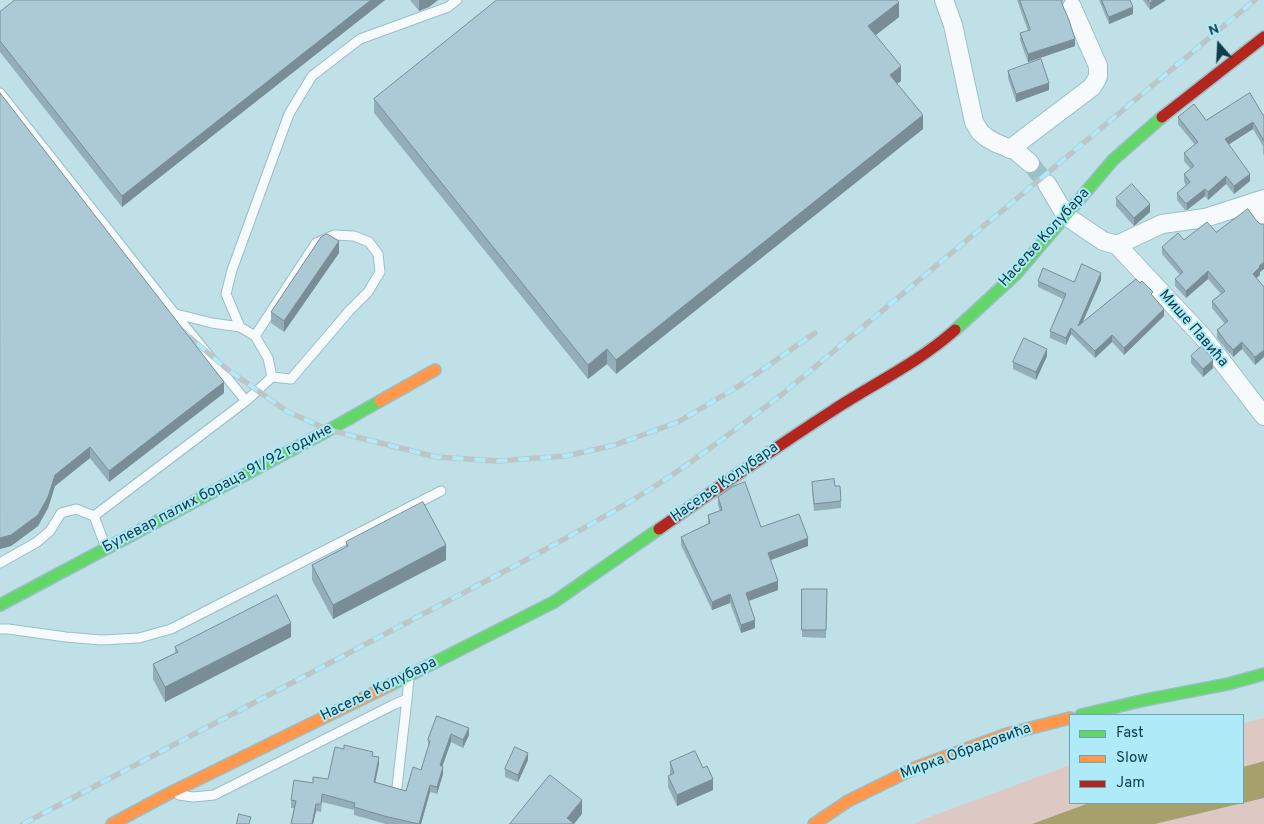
<!DOCTYPE html>
<meta charset="utf-8">
<style>
body{margin:0}
#map{position:relative;width:1264px;height:824px;overflow:hidden;background:#c0e0e8;font-family:Overpass,sans-serif}
canvas{display:block}
.legend{position:absolute;left:1069px;top:714px;width:175px;height:90px;box-sizing:border-box;background:#afeaf9;border:1px solid #6ea5b2;margin:0;padding:6px 9px;list-style:none;font-size:15px;color:#0d3e48}
.legend li{display:flex;align-items:center;gap:10px;height:25px}
.legend b{width:25px;border:1px solid #6ea5b2}
.north{position:absolute;left:1194px;top:20px;width:50px;height:50px;-webkit-text-stroke:4px #afeaf9;paint-order:stroke;rotate:341deg;font-size:14px;font-weight:700;line-height:20px;text-align:center;color:#0d3e48}
.north::after{content:'';display:block;margin:auto;width:18px;height:22px;background:#0d3e48;clip-path:polygon(50% 0,100% 100%,50% 72%,0 100%)}
</style>
<div id="map">
<canvas width="1264" height="824"></canvas>
<ul class="legend">
<li><b style="height:6px;background:#63d668"></b>Fast</li>
<li><b style="height:6px;background:#ff974d"></b>Slow</li>
<li><b style="height:6px;background:#b3261e"></b>Jam</li>
</ul>
<div class="north">N</div>
</div>
<script>
const c = document.querySelector('canvas').getContext('2d');
c.lineJoin = 'round';
function fill(path, color) {
  c.fillStyle = color;
  c.fill(path, 'evenodd');
}
function strokePath(path, color, width, dash) {
  c.strokeStyle = color;
  c.lineWidth = width;
  c.lineCap = dash ? 'butt' : 'round';
  c.setLineDash(dash || []);
  c.stroke(path);
}
function label(font, color, halo, rows, align = 'center') {
  c.font = font + ' Overpass,sans-serif';
  c.lineWidth = 4;
  c.setLineDash([]);
  c.textBaseline = 'middle';
  c.strokeStyle = halo;
  c.fillStyle = color;
  for (const [text, x, y, turn = 0] of rows) {
    c.save();
    c.translate(x, y);
    c.rotate((+turn || 0) * Math.PI / 180);
    c.textAlign = isNaN(turn) ? turn : align;
    if (halo) c.strokeText(text, 0, 0);
    c.fillText(text, 0, 0);
    c.restore();
  }
}
fill(new Path2D(`
 M1264,718V761L1243,767V723Z
 M1070,765V803H1089L1032,824H914L927,818Z
 M1264,798V824H1155Z`), '#ddc8c3');
fill(new Path2D(`
 M1264,761V798L1155,824H1032L1089,803H1243V767Z`), '#a5a06c');
strokePath(new Path2D(`
 M1030,163L1047,184`), '#9cc0c8', 18, [18, 9]);
const lane = new Path2D(`
 M0,93L175,314L246,401L94,516L106,548
 M176,314L212,323L240,327L255,336L268,358L272,377L246,401
 M240,327L226,294L232,270L289,114L312,76L360,39L448,7L457,0
 M255,336L316,243L334,235L354,236L369,242L378,254L380,272L368,292L350,310L291,379L272,377
 M0,563L37,542L50,531L61,513L76,509L94,516
 M0,629H8L66,637L101,640L139,638L171,629L441,491
 M397,787L407,699
 M179,795L193,797L214,795L393,705L407,699L409,678`);
const street = new Path2D(`
 M944,0L953,25L974,122L980,132L987,138L996,143L1016,151L1030,163
 M1010,149L1092,87L1098,77V66L1072,7
 M1047,184L1066,216L1103,241L1117,245L1162,224L1205,218L1264,199
 M1251,203L1264,221
 M1117,245L1203,337L1264,416`);
const fast = new Path2D(`
 M955,330L1016,274L1113,160L1162,117
 M0,605L329,430L380,401
 M390,685L554,602L659,529
 M1081,715L1145,700L1228,684L1264,674`);
const slow = new Path2D(`
 M380,401L435,370
 M112,824L168,794L390,685
 M814,824L848,801L917,767L1007,734L1070,718`);
const jam = new Path2D(`
 M1162,117L1264,37
 M659,529C716,489 773,449 832,411C873,384 918,363 955,330`);
strokePath(lane, '#9abec7', 11);
strokePath(street, '#9abec7', 20);
strokePath(fast, '#9abec7', 14);
strokePath(slow, '#9abec7', 14);
strokePath(jam, '#9abec7', 14);
strokePath(lane, '#f6fafc', 9);
strokePath(street, '#f6fafc', 18);
strokePath(fast, '#63d668', 11);
strokePath(slow, '#ff974d', 11);
strokePath(jam, '#b3261e', 11);
const rail = new Path2D(`
 M180,329L227,369L288,412L329,430L436,457L498,461L566,456L615,445L678,422L739,386L815,333
 M23,824L526,560C568,537 609,515 649,490C694,462 737,428 780,396L1255,0`);
strokePath(rail, '#bcc6c9', 5.5);
strokePath(rail, '#afeaf9', 4, [11]);
fill(new Path2D(`
 M15,0H385L122,207L0,52V12Z
 M410,0H438L429,7L419,11Z
 M1017,0H1062V4L1075,46L1028,62L1020,40V33L1028,31Z
 M1099,0H1130L1133,14L1109,24Z
 M1143,0H1166L1150,10Z
 M899,17L876,35L901,81L897,83L923,129L616,374L607,364L588,379L374,113V99Z
 M1008,71L1049,90L1016,102L1008,78Z
 M0,93L224,393L109,482L90,458L55,486L48,508L38,526L11,546L0,549Z
 M1263,115H1264V156L1263,153V146L1253,129L1228,144L1250,181L1234,194L1226,184L1208,200L1205,196L1187,210H1185L1177,200V193L1186,185L1184,182V174L1191,169L1184,161V153L1195,145L1178,124V117L1206,120Z
 M1116,198L1150,212L1134,226L1116,206Z
 M1216,232L1260,272V275L1256,278L1255,365L1242,349L1233,357L1230,353H1229L1217,338V330L1225,324L1212,308V301L1221,294L1208,279L1186,298L1175,286V279L1180,275L1162,254V247L1184,240Z
 M339,253L284,332L271,323V312Z
 M1101,280L1083,322L1153,296L1164,316L1124,355L1112,342L1095,358L1071,334L1066,345L1050,338V331L1063,299L1038,287V281L1074,282Z
 M1047,356L1036,380L1013,369V362Z
 M1191,356L1213,368L1203,377L1191,363Z
 M812,482L835,486L841,501V508L814,511L812,489Z
 M718,497L761,527L808,546L771,560L778,590L748,601L755,628L741,633L730,603L712,610L681,545V537L708,524V515L720,511L718,505Z
 M346,542L446,560L333,619L312,580V565L346,548Z
 M802,589H827L826,638L802,637Z
 M291,637L165,702L153,679V664L175,653V647Z
 M437,716L469,735L463,748L451,742L442,766L443,774L437,794L430,792L421,824H386L354,815V810L322,802L321,812L316,811L313,824H291L294,808H291V800L313,783L328,779L373,756L379,764L375,782L406,791L421,770L428,748V740Z
 M528,760L518,782L505,777V769Z
 M670,762L713,790L677,806L668,787V776L670,775Z`), '#93aeb8');
fill(new Path2D(`
 M371,0H385L122,207V196Z
 M419,0H438L429,7L419,11Z
 M1154,0H1166L1150,10V3Z
 M899,2V17L868,41V26Z
 M1133,7V14L1109,24V17Z
 M1075,39V46L1028,62V54Z
 M901,66V81L890,89V75Z
 M1049,83V90L1016,102V94Z
 M923,115V129L616,374V360Z
 M1253,122V129L1225,147V139Z
 M1250,174V181L1234,194V186Z
 M1226,176V184L1208,200V192Z
 M1205,189V196L1187,210V203Z
 M1150,204V212L1134,226V218Z
 M339,241V253L284,332V321Z
 M1264,262V269L1260,272V275L1253,281V274L1259,266Z
 M1208,271V279L1186,298V291Z
 M1101,273V280L1078,332V326Z
 M1164,309V316L1124,355V348Z
 M1071,328V334L1066,345V338Z
 M1112,335V342L1095,358V351Z
 M1242,342V349L1233,357V350Z
 M607,349V364L588,379V365Z
 M1047,349V356L1036,380V372Z
 M1264,350V357L1255,365V357Z
 M1213,360V368L1203,377V369Z
 M224,382V393L109,482V471Z
 M90,447V458L55,486L48,508L38,526L11,546L0,549V538L55,475Z
 M808,538V546L768,561V553Z
 M446,545V560L333,619V605Z
 M778,581V590L746,602V593Z
 M730,594V603L712,610V602Z
 M755,620V628L741,633V625Z
 M291,623V637L165,702V687Z
 M469,728V735L463,748V740Z
 M451,734V742L440,773V765Z
 M528,753V760L518,782V775Z
 M379,757V764L374,789V782Z
 M443,767V774L437,794V787Z
 M713,779V790L677,806V795Z
 M430,785V792L421,824H419Z
 M582,800V814L574,824L567,818Z
 M316,804V811L313,824H312Z`), '#788d96');
const building = new Path2D(`
 M15,0H371L122,196L0,41V12Z
 M497,0H897L899,2L868,26L901,66L890,75L923,115L616,360L607,349L588,365L374,99Z
 M1020,0H1062V4L1069,20L1075,39L1028,54L1020,33L1030,30Z
 M1102,0H1130L1133,7L1109,17Z
 M1148,0H1154L1150,3Z
 M1041,59L1049,83L1016,94L1008,71Z
 M0,93L224,382L109,471L90,447L55,475L48,497L38,515L11,535L0,538Z
 M1250,93L1263,115H1264V141L1253,122L1225,139L1250,174L1234,186L1226,176L1208,192L1205,189L1187,203H1185L1177,193L1190,182L1184,174L1194,166L1184,153L1198,142L1178,117L1194,104L1206,120Z
 M1132,184L1150,204L1134,218L1116,198Z
 M1248,209L1256,220L1260,224H1264V262L1259,266L1260,267L1253,274L1264,287V350L1255,357L1242,342L1233,350L1230,346H1229L1217,330L1228,321L1212,301L1225,291L1208,271L1186,291L1175,279L1183,272L1162,247L1178,233L1184,240L1207,222L1216,232Z
 M327,234L339,241L284,321L271,312L321,237Z
 M1082,264L1101,273L1078,326L1136,279L1140,283L1142,281L1153,292L1151,294L1164,309L1124,348L1112,335L1095,351L1071,328L1066,338L1050,331L1066,294L1038,281L1043,268L1074,282Z
 M1024,338L1047,349L1036,372L1013,362Z
 M1202,346L1213,360L1203,369L1191,356Z
 M834,479L835,486H840L841,501L814,504L812,482Z
 M745,482L761,527L799,514L808,538L768,553L778,581L746,593L755,620L741,625L730,594L712,602L681,537L710,523L708,515L722,510L718,497L732,487Z
 M423,502L446,545L333,605L312,565L348,546L346,542Z
 M802,589H827L826,630H802Z
 M277,595L291,623L165,687L153,664L178,652L175,647Z
 M437,716L469,728L463,740L451,734L440,765L443,767L437,787L430,785L419,824L384,816L354,807L355,803L322,794L321,804H316L312,824H291L296,801L291,800L294,780L313,783V777L328,779L335,747L344,749V745L373,752L372,756L379,757L374,782L406,791L413,767L421,770L430,741L428,740Z
 M515,747L528,753L518,775L505,769Z
 M695,751L703,768L707,766L713,779L677,795L668,776L674,773L670,762Z
 M550,775L582,800L567,818L574,824H510Z
 M239,814L251,817L249,824H237Z`);
fill(building, '#abcad6');
strokePath(building, '#788d96', 1);
label('15px', '#0d3e48', '#afeaf9', [
 ["Насеље Колубара",1045,238,-48],
 ["Мише Павића",1193,329,49],
 ["Насеље Колубара",725,483,-35],
 ["Булевар палих бораца 91/92 године",218,489,-28],
 ["Насеље Колубара",379,690,-26],
 ["Мирка Обрадовића",966,752,-20]
]);
</script>
